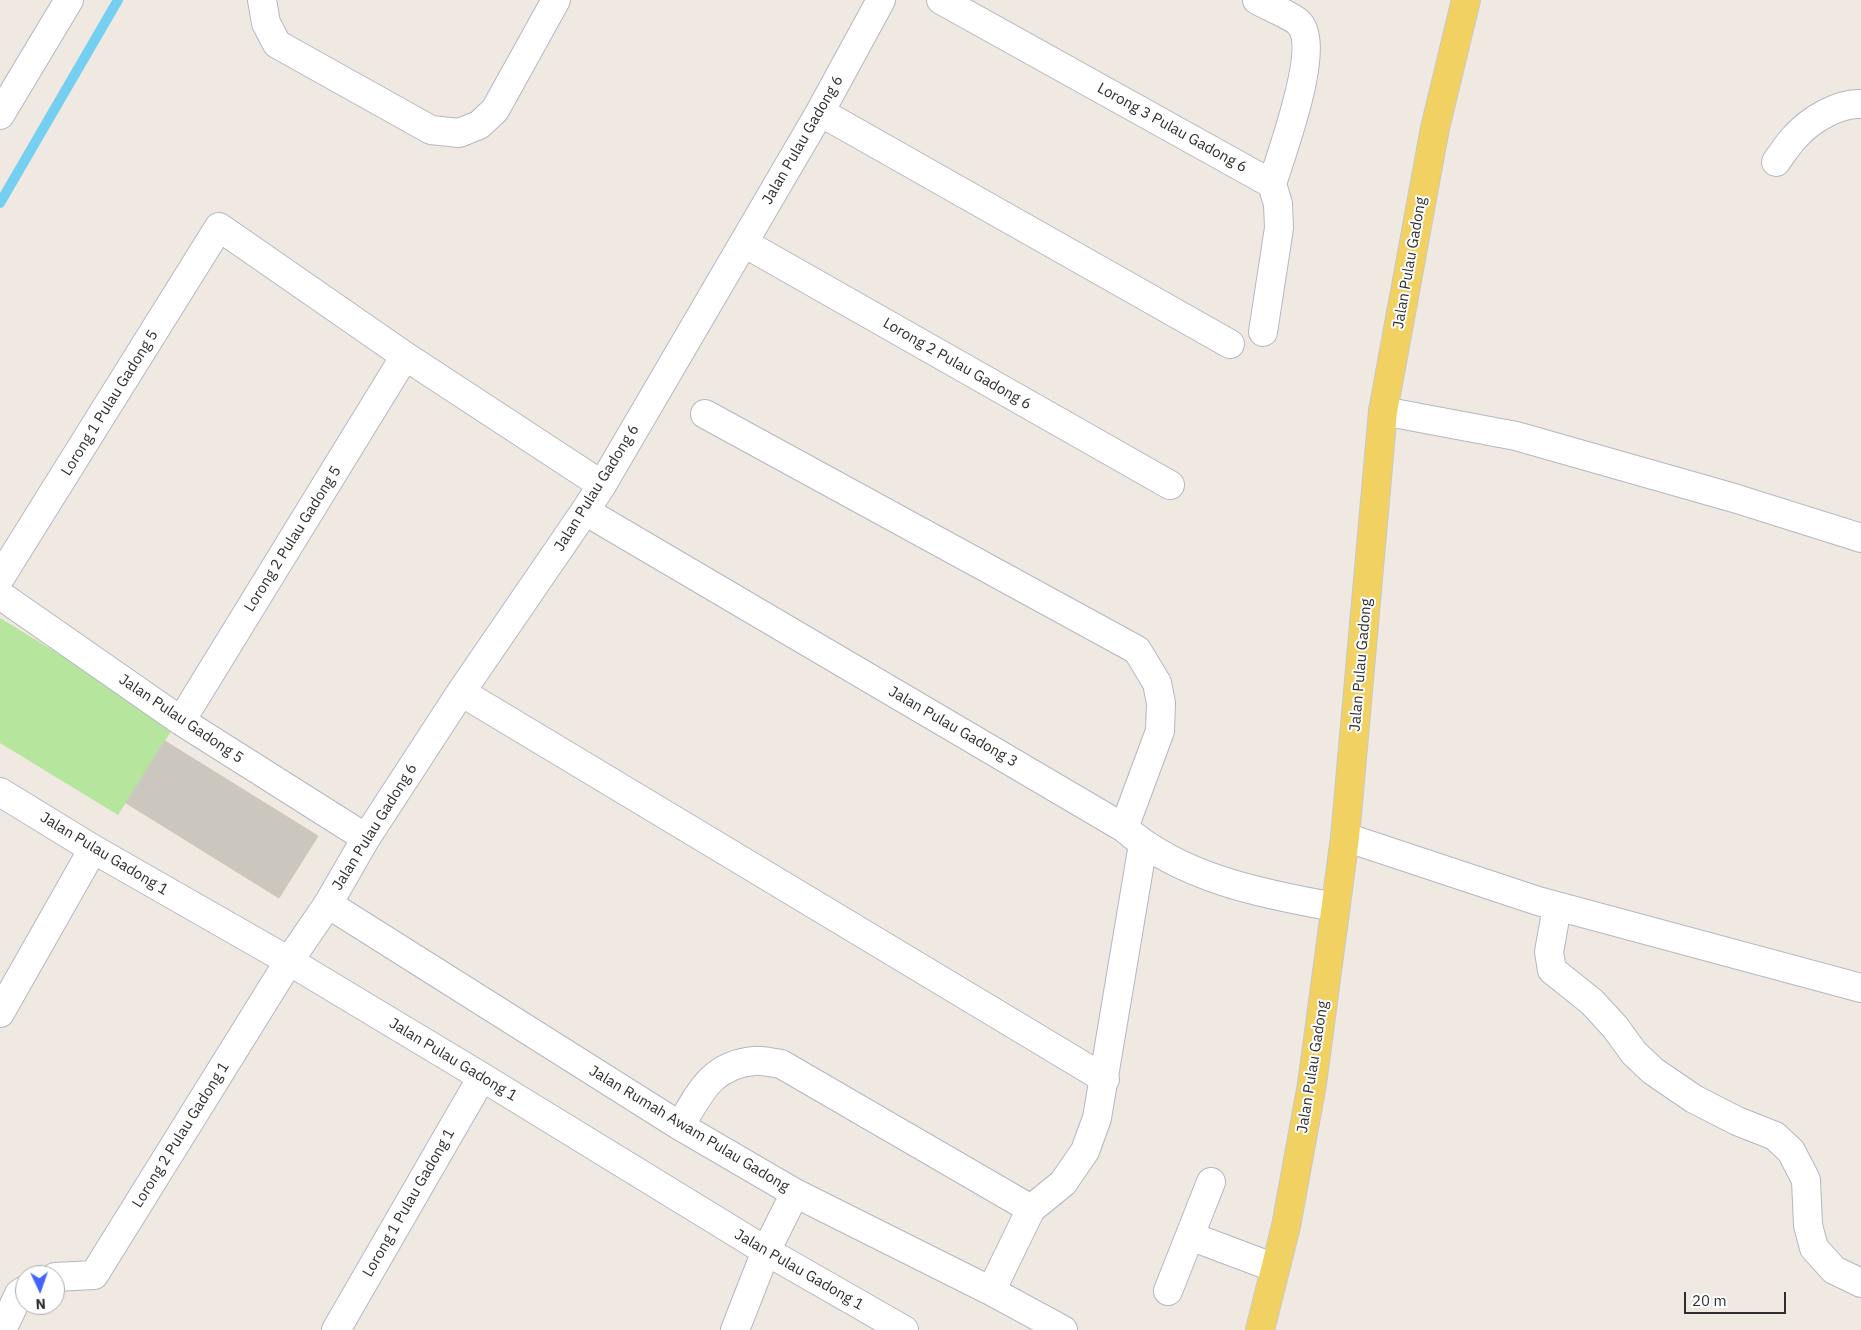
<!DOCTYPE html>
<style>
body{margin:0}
#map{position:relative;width:1861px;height:1330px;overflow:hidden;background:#efe9e1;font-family:"IBM Plex Sans",sans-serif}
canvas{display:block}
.north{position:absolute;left:15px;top:1265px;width:50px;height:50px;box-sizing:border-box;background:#fff;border:1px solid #ababab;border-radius:50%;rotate:177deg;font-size:14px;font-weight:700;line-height:20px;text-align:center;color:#2e2e2e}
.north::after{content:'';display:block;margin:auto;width:18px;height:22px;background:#4264fb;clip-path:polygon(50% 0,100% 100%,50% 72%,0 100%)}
.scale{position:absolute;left:1684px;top:1292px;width:102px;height:22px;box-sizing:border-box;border:2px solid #2e2e2e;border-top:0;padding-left:6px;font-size:15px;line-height:18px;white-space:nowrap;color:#2e2e2e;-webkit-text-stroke:4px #fff;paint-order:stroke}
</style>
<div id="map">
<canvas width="1861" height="1330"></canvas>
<div class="north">N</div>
<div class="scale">20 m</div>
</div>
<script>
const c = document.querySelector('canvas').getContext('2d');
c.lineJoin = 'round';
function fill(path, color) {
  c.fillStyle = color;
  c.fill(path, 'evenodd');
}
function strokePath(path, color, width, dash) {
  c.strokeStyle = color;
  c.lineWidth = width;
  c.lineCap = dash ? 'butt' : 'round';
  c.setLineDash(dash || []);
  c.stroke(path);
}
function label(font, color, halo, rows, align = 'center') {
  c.font = font + ' "IBM Plex Sans",sans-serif';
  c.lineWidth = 4;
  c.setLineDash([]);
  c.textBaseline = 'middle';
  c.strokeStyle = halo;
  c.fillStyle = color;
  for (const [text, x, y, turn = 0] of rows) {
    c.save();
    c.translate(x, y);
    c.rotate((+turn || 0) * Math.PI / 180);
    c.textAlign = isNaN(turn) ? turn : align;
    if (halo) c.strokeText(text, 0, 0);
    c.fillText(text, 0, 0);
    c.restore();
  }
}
fill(new Path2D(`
 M0,618L175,725L118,815L0,743Z`), '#b6e59e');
strokePath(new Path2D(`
 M0,203L118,0`), '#75cff0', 10);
const building = new Path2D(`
 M165,741L318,836L279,898L126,803Z`);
fill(building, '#cbc7bf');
strokePath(building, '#cbc5ba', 1);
const minor = new Path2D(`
 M262,0L266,23L277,44L431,130L459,133L479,125L495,110L556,0
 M941,0L1272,184L1278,204L1279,228L1263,332
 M1257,0C1267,6 1290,15 1298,22C1323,45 1281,154 1272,184
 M820,112L1230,344
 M0,115L69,0
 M1776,162C1782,154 1788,144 1795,137C1810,120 1838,103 1861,104
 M744,243L1170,485
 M1383,411L1516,436L1734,498L1861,538
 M705,414L1137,650L1157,683L1161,703L1160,731L1124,828
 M585,511L1124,828C1181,878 1262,894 1335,907
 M0,578L219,227L405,356L602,485
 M0,595L181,721L366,838
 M461,692L1105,1079
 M181,721L405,356
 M0,792L93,849L289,961L482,1077L766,1251L904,1330
 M1345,837L1538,901L1861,988
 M328,904L680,1126L795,1193L991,1291L1063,1330
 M1557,907L1549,952L1552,970L1592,1002L1615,1027L1634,1053L1653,1071L1694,1099L1737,1121L1775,1136L1791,1151L1806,1180L1808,1225L1814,1248L1834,1270L1861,1283
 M0,1013L93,849
 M680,1126C700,1093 711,1065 754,1061C762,1060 772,1063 781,1064L1031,1209
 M1190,1236L1275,1268
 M55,1277L94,1275L289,961L328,904L366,838L461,692L585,511L602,485L820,112L881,0
 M991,1291L1031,1209L1063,1183L1085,1151L1097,1118L1143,844
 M1168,1291L1211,1182
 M2,1330L19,1294L25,1290
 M336,1330L482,1077
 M735,1330L766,1251L795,1193`);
const major = new Path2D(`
 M1260,1330L1286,1226L1312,1084L1345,837L1383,411L1435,128L1466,0`);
strokePath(minor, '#b4b7c1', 30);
strokePath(major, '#c9c9c9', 30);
strokePath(minor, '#fff', 28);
strokePath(major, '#f2d163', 28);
label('15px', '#2e2e2e', '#fff', [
 ["Lorong 3 Pulau Gadong 6",1172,128,29],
 ["Jalan Pulau Gadong 6",803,140,-60],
 ["Jalan Pulau Gadong",1410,263,-80],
 ["Lorong 2 Pulau Gadong 6",957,364,30],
 ["Lorong 1 Pulau Gadong 5",110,403,-58],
 ["Jalan Pulau Gadong 6",597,488,-58],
 ["Lorong 2 Pulau Gadong 5",293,539,-58],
 ["Jalan Pulau Gadong",1361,665,-85],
 ["Jalan Pulau Gadong 5",181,719,34],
 ["Jalan Pulau Gadong 3",953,727,30],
 ["Jalan Pulau Gadong 6",375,827,-58],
 ["Jalan Pulau Gadong 1",104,854,31],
 ["Jalan Pulau Gadong 1",453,1060,31],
 ["Jalan Pulau Gadong",1313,1067,-81],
 ["Jalan Rumah Awam Pulau Gadong",689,1129,31],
 ["Lorong 2 Pulau Gadong 1",181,1135,-58],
 ["Lorong 1 Pulau Gadong 1",409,1203,-60],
 ["Jalan Pulau Gadong 1",799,1270,30]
]);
</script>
